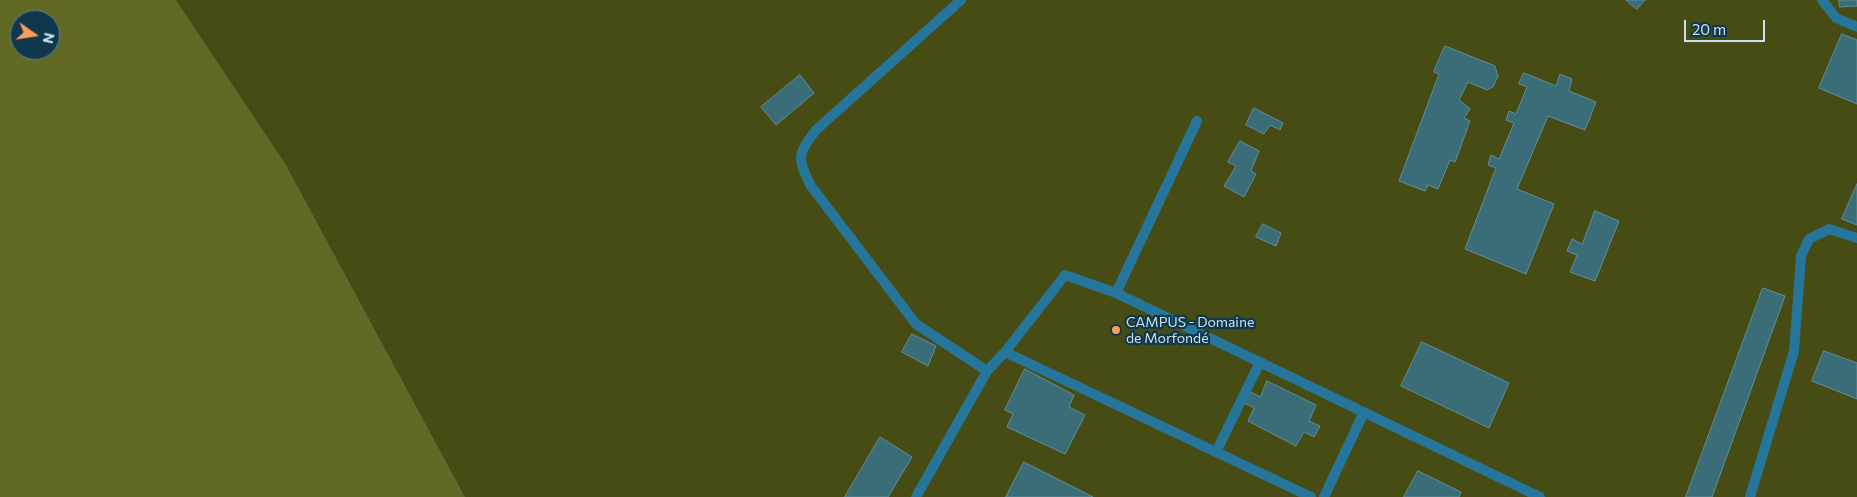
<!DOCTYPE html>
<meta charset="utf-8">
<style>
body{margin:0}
#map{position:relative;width:1857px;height:497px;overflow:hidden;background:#10384d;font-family:Commissioner,sans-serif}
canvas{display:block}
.north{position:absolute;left:10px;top:10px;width:50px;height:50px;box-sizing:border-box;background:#10384d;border:1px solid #5b7b8d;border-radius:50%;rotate:103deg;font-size:14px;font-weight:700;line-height:20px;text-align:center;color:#cbe0ec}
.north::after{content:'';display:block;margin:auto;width:18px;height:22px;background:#fd9c57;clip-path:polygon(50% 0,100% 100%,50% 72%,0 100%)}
.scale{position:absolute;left:1684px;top:20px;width:81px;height:22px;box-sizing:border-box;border:2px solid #cbe0ec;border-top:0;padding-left:6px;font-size:15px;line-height:18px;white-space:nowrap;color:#cbe0ec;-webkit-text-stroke:4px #10384d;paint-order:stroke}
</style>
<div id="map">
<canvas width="1857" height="497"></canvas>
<div class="north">N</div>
<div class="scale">20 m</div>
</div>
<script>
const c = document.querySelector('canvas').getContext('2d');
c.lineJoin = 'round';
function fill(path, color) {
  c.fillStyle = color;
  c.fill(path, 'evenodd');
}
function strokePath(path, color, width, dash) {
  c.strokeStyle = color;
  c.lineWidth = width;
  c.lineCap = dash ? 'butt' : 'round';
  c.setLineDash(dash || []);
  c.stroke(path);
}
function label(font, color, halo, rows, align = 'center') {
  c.font = font + ' Commissioner,sans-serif';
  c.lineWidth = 4.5;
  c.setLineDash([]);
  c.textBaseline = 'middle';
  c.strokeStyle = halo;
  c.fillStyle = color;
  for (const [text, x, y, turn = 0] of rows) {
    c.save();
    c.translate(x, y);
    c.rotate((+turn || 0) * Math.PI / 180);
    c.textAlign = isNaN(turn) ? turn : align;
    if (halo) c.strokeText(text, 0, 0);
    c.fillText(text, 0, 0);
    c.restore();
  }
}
fill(new Path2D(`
 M176,0H1857V497H465L285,163Z`), '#474c14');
fill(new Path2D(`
 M0,0H176L285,163L465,497H0ZM20,20H50V50H20Z`), '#626924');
const building = new Path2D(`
 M1626,0H1645L1637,9Z
 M1839,0H1857V6L1840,7Z
 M1842,34L1857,40V104L1819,88Z
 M1445,46L1495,66L1498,76L1493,87L1487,90L1468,82L1459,100L1470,109L1464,118L1470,121L1455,162L1450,160L1438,189L1428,185L1425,191L1399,181L1439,74L1434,72Z
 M1524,73L1556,86L1560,74L1572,79L1569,91L1596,102L1585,130L1548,116L1517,189L1554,204L1526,274L1465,249L1496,168L1488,165L1491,155L1499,159L1514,123L1506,120L1509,111L1516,114L1527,87L1519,84Z
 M800,75L814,93L776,125L761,107Z
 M1254,108L1283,123L1280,130L1270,125L1264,134L1246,125Z
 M1240,141L1259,151L1251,171L1256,174L1244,197L1224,186L1236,166L1228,162Z
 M1857,184V225L1842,219Z
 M1595,211L1619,221L1595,281L1570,272L1577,255L1567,251L1572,239L1582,244Z
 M1263,224L1281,233L1276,246L1256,237Z
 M1763,288L1785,296L1712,497H1686Z
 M912,334L936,346L928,366L902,352Z
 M1422,342L1509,383L1489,428L1401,386Z
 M1824,351L1857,363V399L1812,381Z
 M1025,369L1074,395L1069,407L1085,415L1065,454L1007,427L1013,414L1005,410Z
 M1267,381L1316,405L1309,421L1320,426L1314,437L1304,432L1296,446L1248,421L1254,408L1243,402L1249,391L1260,397Z
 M880,437L912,457L888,497H845Z
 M1024,462L1093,497H1006Z
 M1418,471L1461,492L1459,497H1404Z`);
fill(building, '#3b6d79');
strokePath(building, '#5d8f9b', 1);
strokePath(new Path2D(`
 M961,0L816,130C797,155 797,158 811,186L916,324L987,371
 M1822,0L1836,18L1857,27
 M1197,121L1116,293L1540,497
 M1005,352L1311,497
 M1216,452L1260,362
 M916,497L987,371L1005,352L1065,275L1116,293
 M1324,497L1364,412
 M1750,497L1794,351L1801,256L1809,239L1829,229L1857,238`), '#26759b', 10);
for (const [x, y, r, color] of [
 [1116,330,5,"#fd9c57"]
]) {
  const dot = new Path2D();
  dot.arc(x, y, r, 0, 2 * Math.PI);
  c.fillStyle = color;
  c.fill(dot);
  strokePath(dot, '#10384d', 2);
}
label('14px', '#cbe0ec', '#10384d', [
 ["CAMPUS - Domaine",1126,322],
 ["de Morfondé",1126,338]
], 'left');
</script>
